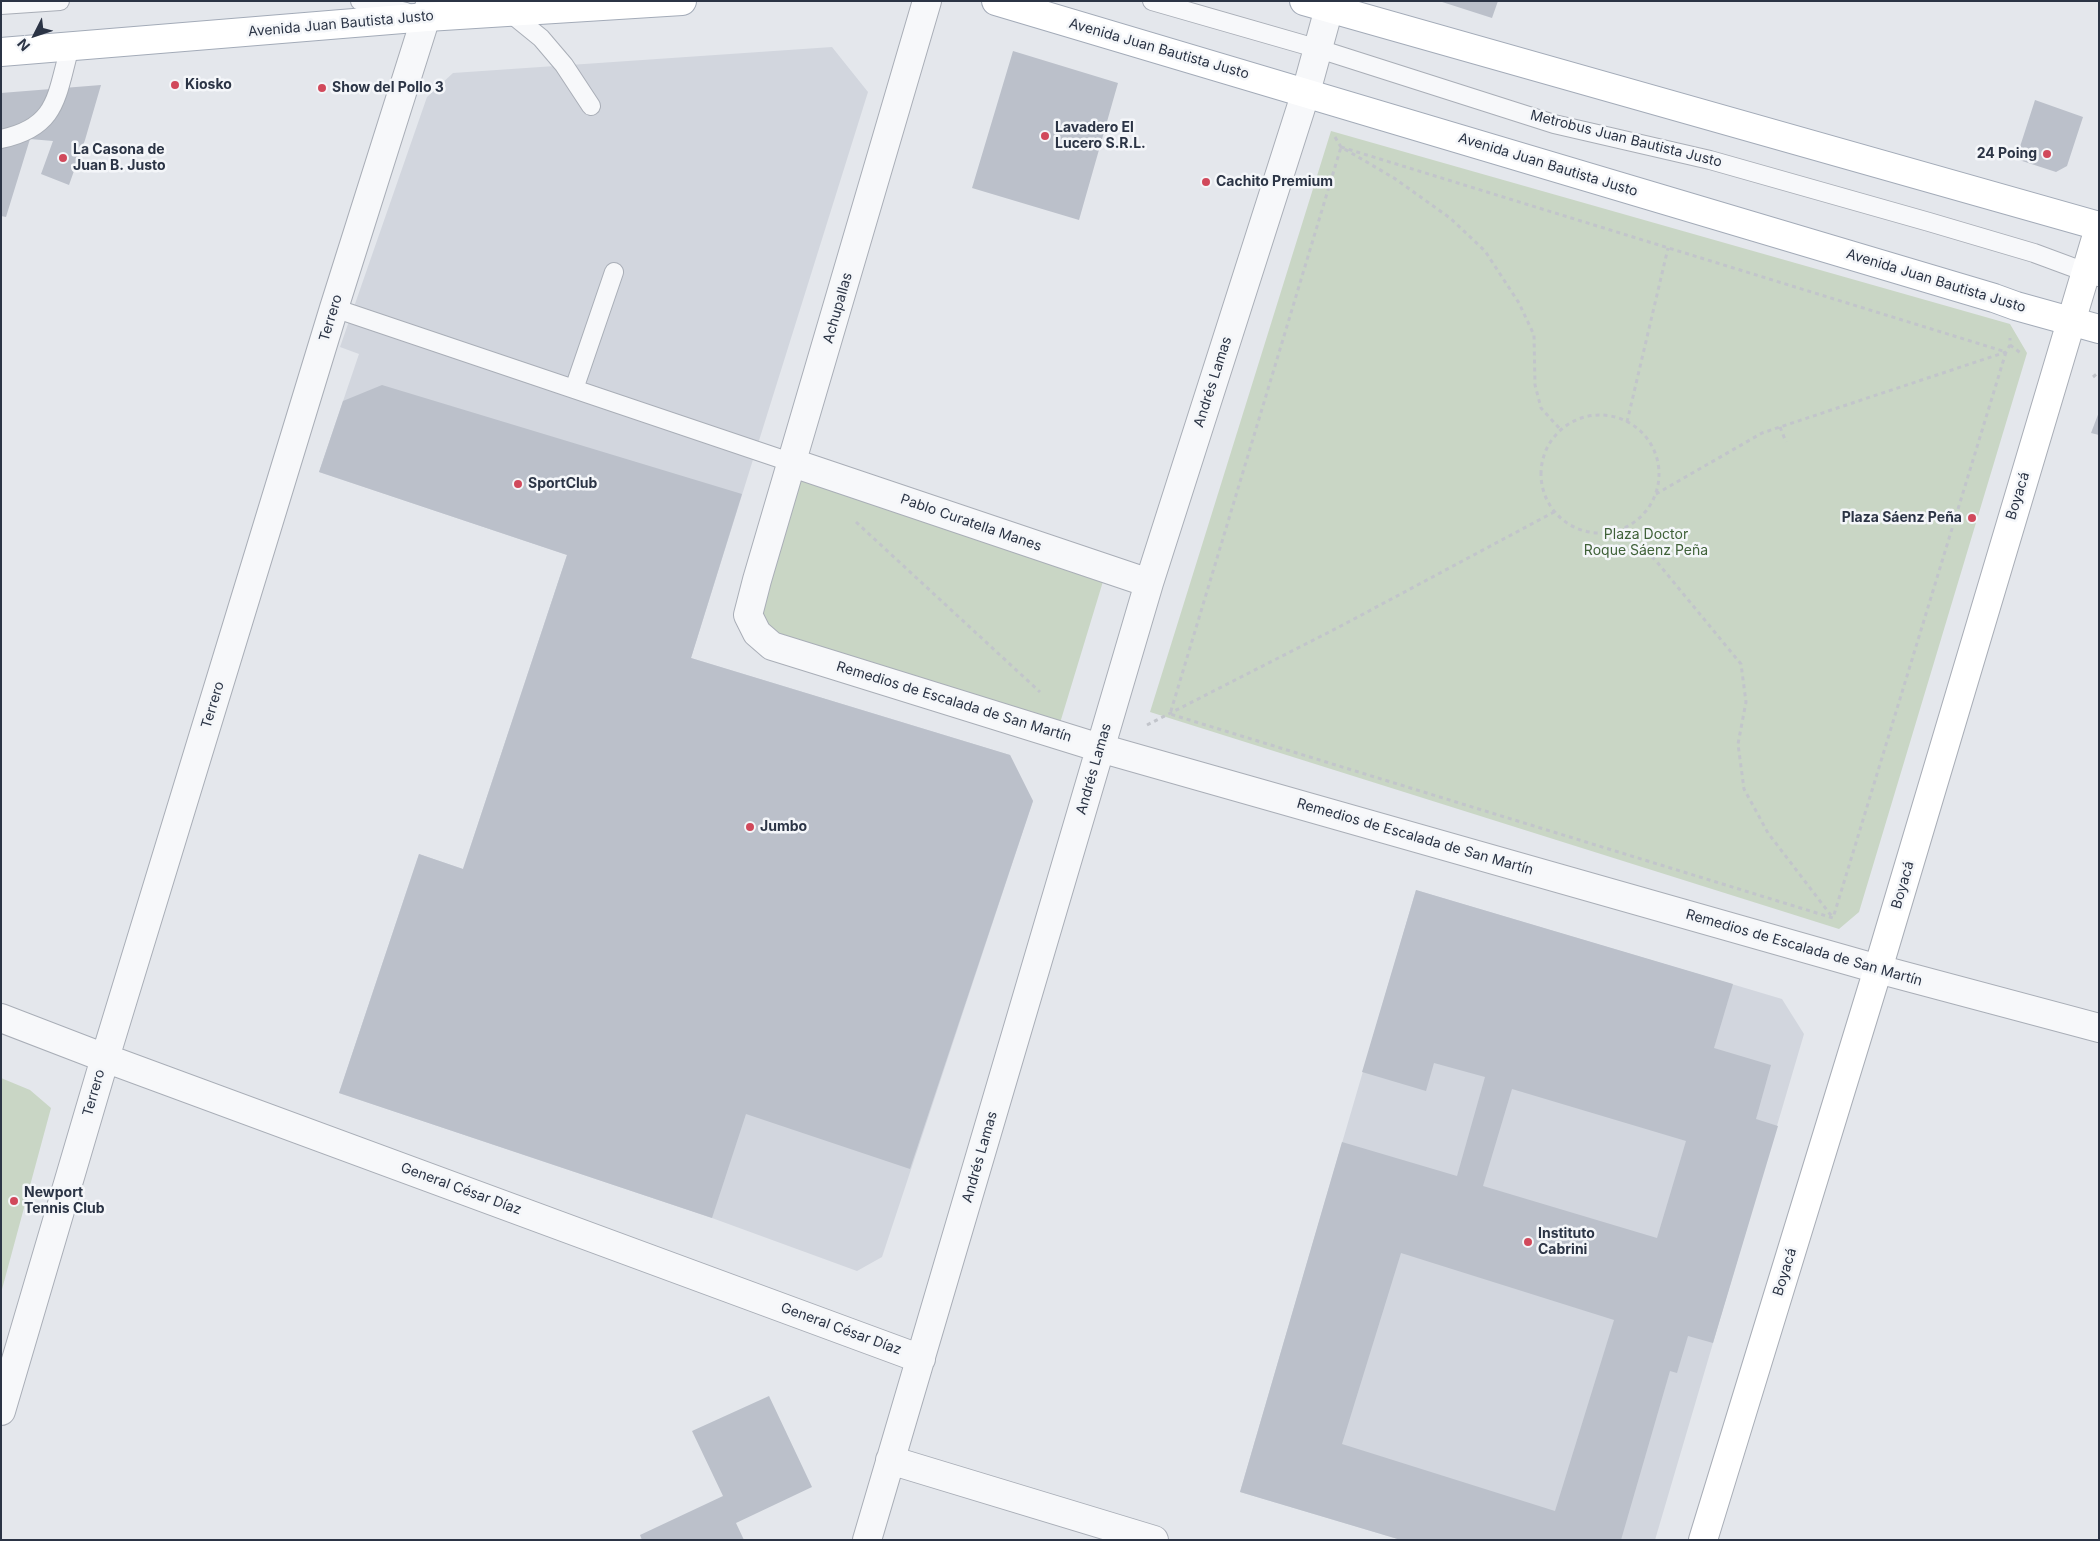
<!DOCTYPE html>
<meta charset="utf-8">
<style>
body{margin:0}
#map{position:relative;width:2100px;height:1541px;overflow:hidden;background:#e4e7ec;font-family:Inter,sans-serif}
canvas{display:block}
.frame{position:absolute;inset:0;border:2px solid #2b3445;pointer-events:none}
.north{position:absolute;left:10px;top:10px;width:50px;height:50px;-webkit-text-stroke:4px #f4f6f9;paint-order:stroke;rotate:229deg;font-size:14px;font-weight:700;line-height:20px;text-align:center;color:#2b3445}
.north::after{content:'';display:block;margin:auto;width:18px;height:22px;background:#2b3445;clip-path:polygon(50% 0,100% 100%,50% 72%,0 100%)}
</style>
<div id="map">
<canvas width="2100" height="1541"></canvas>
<div class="frame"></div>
<div class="north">N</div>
</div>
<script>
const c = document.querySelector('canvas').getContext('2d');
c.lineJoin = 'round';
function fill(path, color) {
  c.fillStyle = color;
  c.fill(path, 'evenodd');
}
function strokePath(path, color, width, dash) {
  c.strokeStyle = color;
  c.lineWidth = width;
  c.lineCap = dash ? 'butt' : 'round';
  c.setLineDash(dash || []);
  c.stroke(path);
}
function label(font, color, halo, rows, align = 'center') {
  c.font = font + ' Inter,sans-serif';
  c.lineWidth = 5;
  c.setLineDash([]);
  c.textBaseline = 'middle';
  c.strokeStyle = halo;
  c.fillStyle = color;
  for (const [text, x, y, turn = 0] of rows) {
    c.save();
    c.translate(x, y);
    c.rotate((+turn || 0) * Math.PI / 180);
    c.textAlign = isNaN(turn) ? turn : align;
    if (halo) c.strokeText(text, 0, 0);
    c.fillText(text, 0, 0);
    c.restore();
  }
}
fill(new Path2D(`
 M832,47L868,92L691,658L1010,755L1033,801L882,1257L857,1271L712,1218L339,1093L419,854L463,869L567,555L319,472L359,354L340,347L427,97L453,73Z
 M1416,890L1782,999L1804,1034L1655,1540H1401L1240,1492Z`), '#d2d6de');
fill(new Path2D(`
 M1331,131L2010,324L2027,353L1859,912L1839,929L1150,712Z
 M800,460L1111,555L1060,723L750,628Z
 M1,1078L30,1090L51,1108L1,1293Z`), '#c9d6c5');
fill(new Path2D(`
 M1439,1H1498L1492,18Z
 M1013,51L1118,83L1079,220L972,188Z
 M101,85L85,140L69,185L41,174L53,141L30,139L6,217L1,216V93Z
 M2035,100L2083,117L2067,166L2056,172L2016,159Z
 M382,385L742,494L691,658L1010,755L1033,801L910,1169L746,1114L712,1218L339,1093L419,854L463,869L567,555L319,472L343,401Z
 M2099,412V435L2091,433Z
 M1416,890L1733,984L1714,1048L1771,1065L1756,1119L1778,1126L1713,1343L1688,1336L1677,1373L1670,1371L1621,1540H1401L1240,1492L1342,1142L1457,1176L1485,1077L1434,1063L1426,1091L1362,1072ZM1512,1089L1686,1141L1657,1238L1483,1186ZM1401,1253L1614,1320L1555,1511L1342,1444Z
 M769,1396L812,1487L736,1523L744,1540H642L640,1535L723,1496L692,1431Z`), '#bbc0ca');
const lane = new Path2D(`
 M360,1L406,12
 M1152,1L1319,49L1554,124L1710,160L1929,222L2034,253L2099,277
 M1,5L60,1
 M509,12L541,38L564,65L591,106
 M1,139C58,127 56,96 70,47
 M334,308L793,463
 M574,389L614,272`);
const street = new Path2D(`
 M927,1L757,580L748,615L757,633L772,646L1100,748L1878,969L2099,1028
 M793,463L1149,583
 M1,1018L105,1058L921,1359
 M1,1411L105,1058L334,308L431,1
 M890,1460L1154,1540
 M867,1540L1149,583L1306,92L1331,1`);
const secondary = new Path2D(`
 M1703,1540L1878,969L2099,228`);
const primary = new Path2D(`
 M996,1L1994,298L2016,306L2099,329
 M1304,1L2099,226
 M1,52L427,17L682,1`);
strokePath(lane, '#a9aeb7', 20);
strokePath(street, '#a9aeb7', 30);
strokePath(secondary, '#a9aeb7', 30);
strokePath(primary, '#a3abb8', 30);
strokePath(new Path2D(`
 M1335,137L1341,147L1394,178L1450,218L1485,251L1519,303L1534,335L1535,385L1541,408L1560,429
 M1341,147L2006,352L1833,918L1170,714Z
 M2010,345L2022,354
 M2093,377L2099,372
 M1541 474a59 59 0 1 1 118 0a59 59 0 1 1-118 0Z
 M1627,422L1668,248
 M1780,427L1786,442
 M1656,494L1762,433L2006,352L2010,345V338
 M856,522L1040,692
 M1624,528L1657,562L1741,664L1746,702L1738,744L1744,789L1768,833L1833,918
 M1147,725L1339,627L1554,512`), '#c2c5cb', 3, [4, 4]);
strokePath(lane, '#f7f8fa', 18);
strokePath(street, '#f7f8fa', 28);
strokePath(secondary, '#fff', 28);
strokePath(primary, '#fff', 28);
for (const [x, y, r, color] of [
 [175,85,5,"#d1495b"],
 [322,88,5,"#d1495b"],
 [1045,136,5,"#d1495b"],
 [2047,154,5,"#d1495b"],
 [63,158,5,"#d1495b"],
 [1206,182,5,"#d1495b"],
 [518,484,5,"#d1495b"],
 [1972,518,5,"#d1495b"],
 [750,827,5,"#d1495b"],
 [14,1201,5,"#d1495b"],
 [1528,1242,5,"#d1495b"]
]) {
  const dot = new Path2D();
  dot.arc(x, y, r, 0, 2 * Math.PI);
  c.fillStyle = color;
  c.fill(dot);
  strokePath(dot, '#f4f6f9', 2);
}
label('14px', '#2b3445', '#f4f6f9', [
 ["Avenida Juan Bautista Justo",341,24,-5],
 ["Avenida Juan Bautista Justo",1159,49,16],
 ["Metrobus Juan Bautista Justo",1626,139,14],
 ["Avenida Juan Bautista Justo",1548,165,17],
 ["Avenida Juan Bautista Justo",1936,281,17],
 ["Achupallas",838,308,-74],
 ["Terrero",331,318,-73],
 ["Andrés Lamas",1213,382,-72],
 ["Boyacá",2018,496,-73],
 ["Pablo Curatella Manes",971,523,19],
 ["Remedios de Escalada de San Martín",954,702,17],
 ["Terrero",213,705,-73],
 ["Andrés Lamas",1094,769,-74],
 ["Remedios de Escalada de San Martín",1415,837,16],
 ["Boyacá",1903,885,-74],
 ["Remedios de Escalada de San Martín",1804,948,16],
 ["Terrero",94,1093,-74],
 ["Andrés Lamas",980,1157,-74],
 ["General César Díaz",461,1189,20],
 ["Boyacá",1785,1272,-73],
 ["General César Díaz",841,1329,20]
]);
label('bold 14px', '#2b3445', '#f4f6f9', [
 ["Kiosko",185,85],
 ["Show del Pollo 3",332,88],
 ["Lavadero El",1055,128],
 ["Lucero S.R.L.",1055,144],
 ["La Casona de",73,150],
 ["Juan B. Justo",73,166],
 ["24 Poing",2037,154,"right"],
 ["Cachito Premium",1216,182],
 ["SportClub",528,484],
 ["Plaza Sáenz Peña",1962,518,"right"],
 ["Jumbo",760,827],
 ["Newport",24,1193],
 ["Tennis Club",24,1209],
 ["Instituto",1538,1234],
 ["Cabrini",1538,1250]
], 'left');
label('14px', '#3f6138', '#f4f6f9', [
 ["Plaza Doctor",1646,535],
 ["Roque Sáenz Peña",1646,551]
]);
</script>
